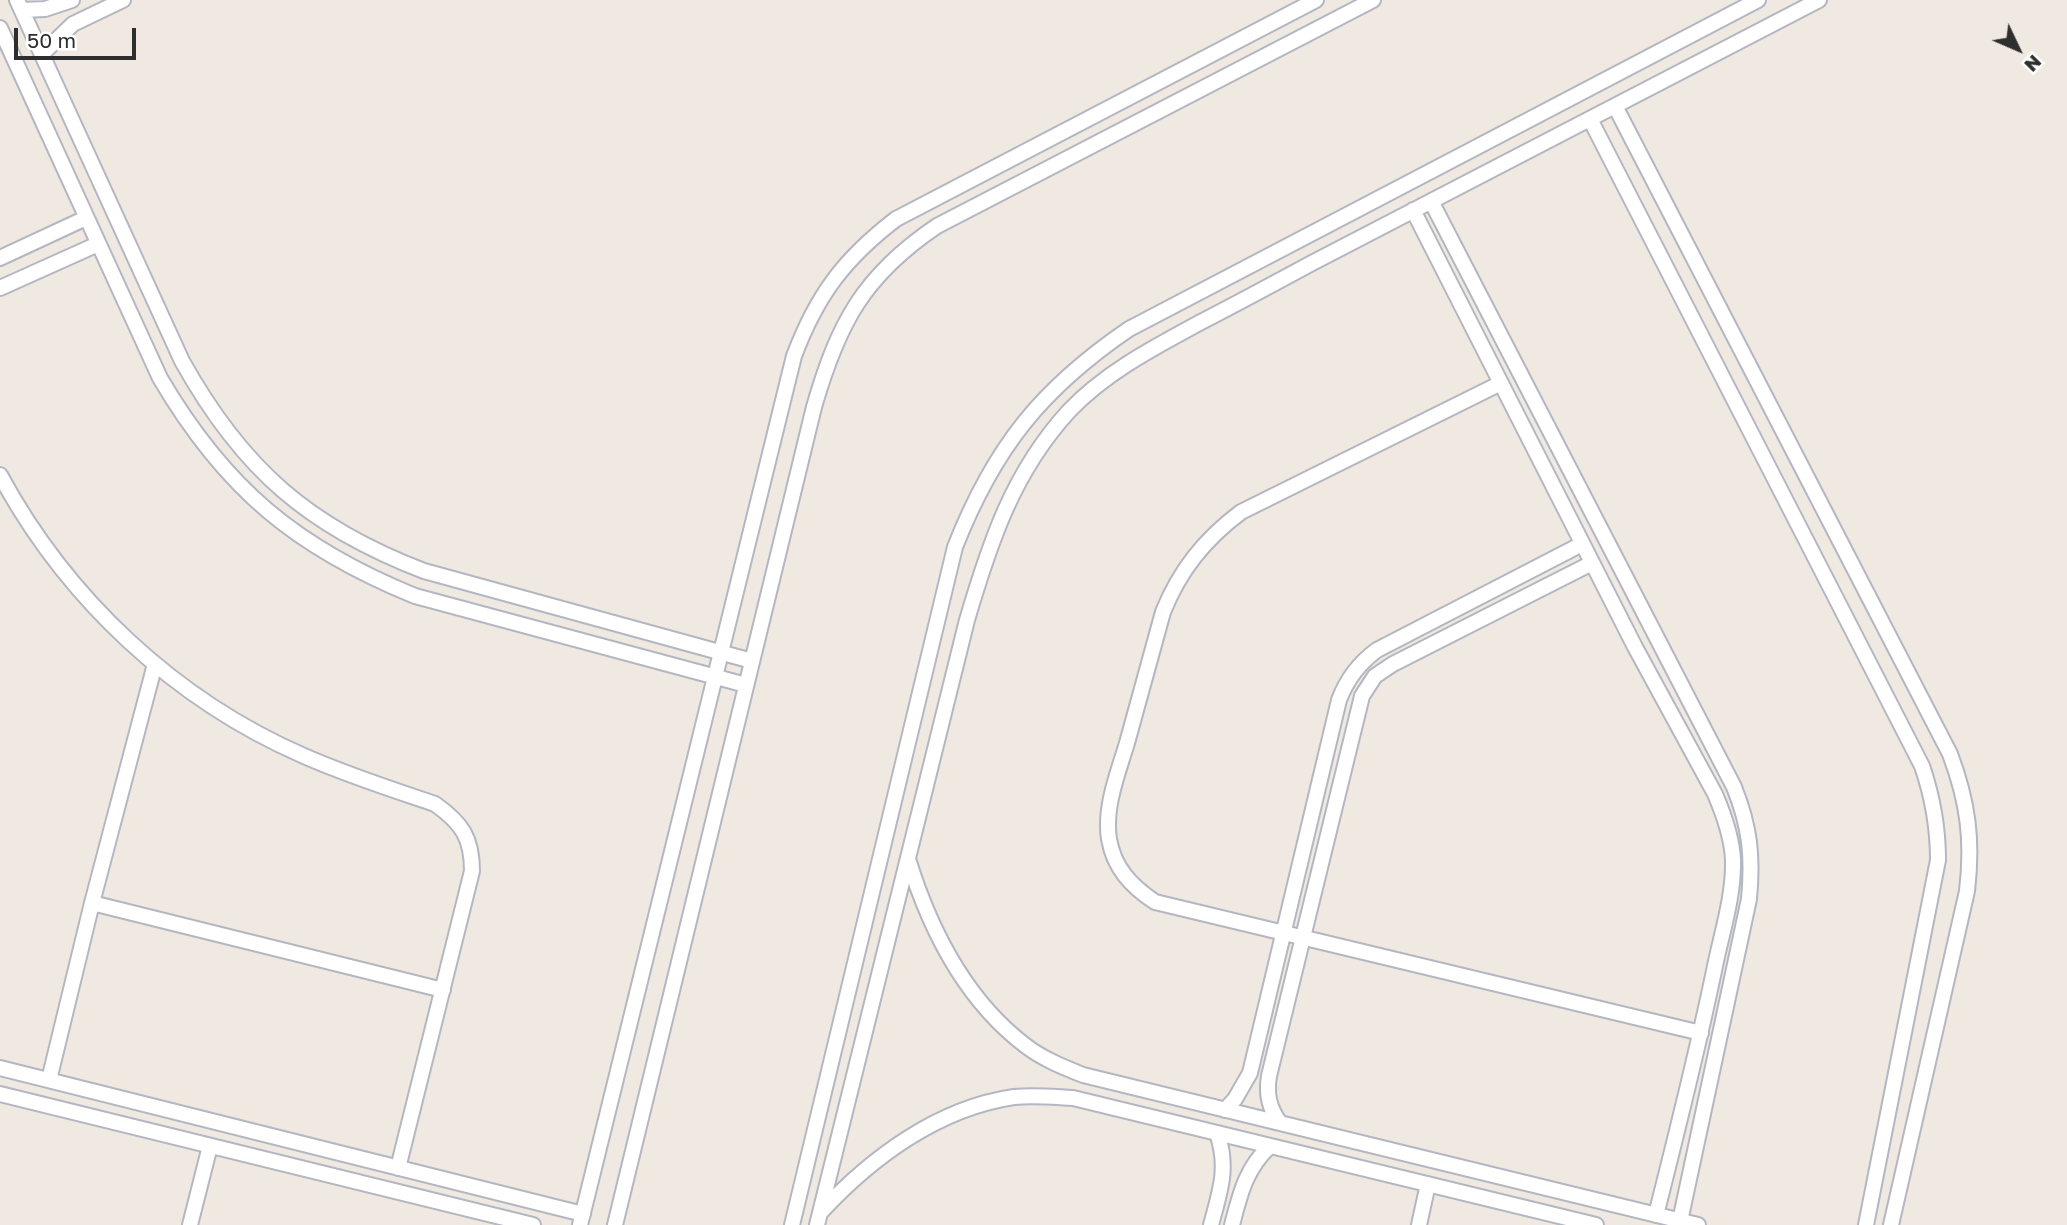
<!DOCTYPE html>
<style>
body{margin:0}
#map{position:relative;width:2067px;height:1225px;overflow:hidden;background:#efe9e1;font-family:"Golos Text",sans-serif}
canvas{display:block}
.north{position:absolute;left:1983px;top:14px;width:70px;height:70px;-webkit-text-stroke:5px #fff;paint-order:stroke;rotate:134deg;font-size:19px;font-weight:700;line-height:28px;text-align:center;color:#2e2e2e}
.north::after{content:'';display:block;margin:auto;width:24px;height:32px;background:#2e2e2e;clip-path:polygon(50% 0,100% 100%,50% 72%,0 100%)}
.scale{position:absolute;left:14px;top:28px;width:122px;height:32px;box-sizing:border-box;border:4px solid #2e2e2e;border-top:0;padding-left:9px;font-size:21px;line-height:24px;white-space:nowrap;color:#2e2e2e;-webkit-text-stroke:5px #fff;paint-order:stroke}
</style>
<div id="map">
<canvas width="2067" height="1225"></canvas>
<div class="north">N</div>
<div class="scale">50 m</div>
</div>
<script>
const c = document.querySelector('canvas').getContext('2d');
c.lineJoin = 'round';
function strokePath(path, color, width, dash) {
  c.strokeStyle = color;
  c.lineWidth = width;
  c.lineCap = dash ? 'butt' : 'round';
  c.setLineDash(dash || []);
  c.stroke(path);
}
const minor = new Path2D(`
 M17,0L182,361C242,469 309,527 424,571L752,661
 M22,10L45,9L72,0
 M0,28L160,378C225,489 297,548 415,596L746,685
 M42,54L73,24L123,0
 M1615,106L1950,754C1968,802 1973,840 1967,891L1891,1225
 M1590,119L1922,766C1933,798 1938,826 1938,860L1866,1225
 M1431,201L1734,787C1750,827 1753,856 1749,899L1680,1221
 M1413,210L1635,647L1715,794C1724,815 1732,837 1733,860C1734,895 1722,932 1715,966C1698,1049 1677,1132 1656,1215
 M0,258L86,218
 M0,288L98,244
 M1501,383L1241,512C1204,540 1180,570 1163,612C1151,656 1139,700 1127,743C1118,773 1104,807 1109,839C1114,868 1131,886 1155,902L1701,1033
 M0,475C67,599 175,700 304,756C347,775 391,789 435,804C462,823 472,838 472,871L398,1168
 M908,859C930,930 965,1000 1026,1046C1043,1059 1063,1067 1083,1075L1698,1225
 M92,903L443,990
 M0,1068L583,1214
 M49,1080L92,903L155,664
 M0,1094L533,1225
 M1225,1110L1235,1099L1250,1073L1339,700C1347,679 1359,663 1377,650L1582,544
 M1280,1123C1269,1108 1266,1094 1269,1076L1362,696L1375,676L1393,664L1592,563
 M821,1212C871,1158 938,1108 1014,1097C1034,1095 1053,1097 1073,1098L1596,1225
 M190,1225L210,1146
 M580,1225L794,356C817,295 844,259 896,219L1316,0
 M615,1225L814,407C838,324 863,276 937,226L1373,0
 M792,1225L955,547C994,448 1041,389 1129,329L1758,0
 M817,1225L967,620C990,542 1013,472 1069,411C1106,372 1155,347 1201,322C1238,303 1275,283 1312,263C1481,175 1650,88 1819,0
 M1211,1225C1220,1191 1229,1168 1217,1133
 M1232,1225C1240,1194 1246,1168 1270,1146
 M1419,1225L1428,1184`);
strokePath(minor, '#b4b7c1', 18);
strokePath(minor, '#fff', 14);
</script>
